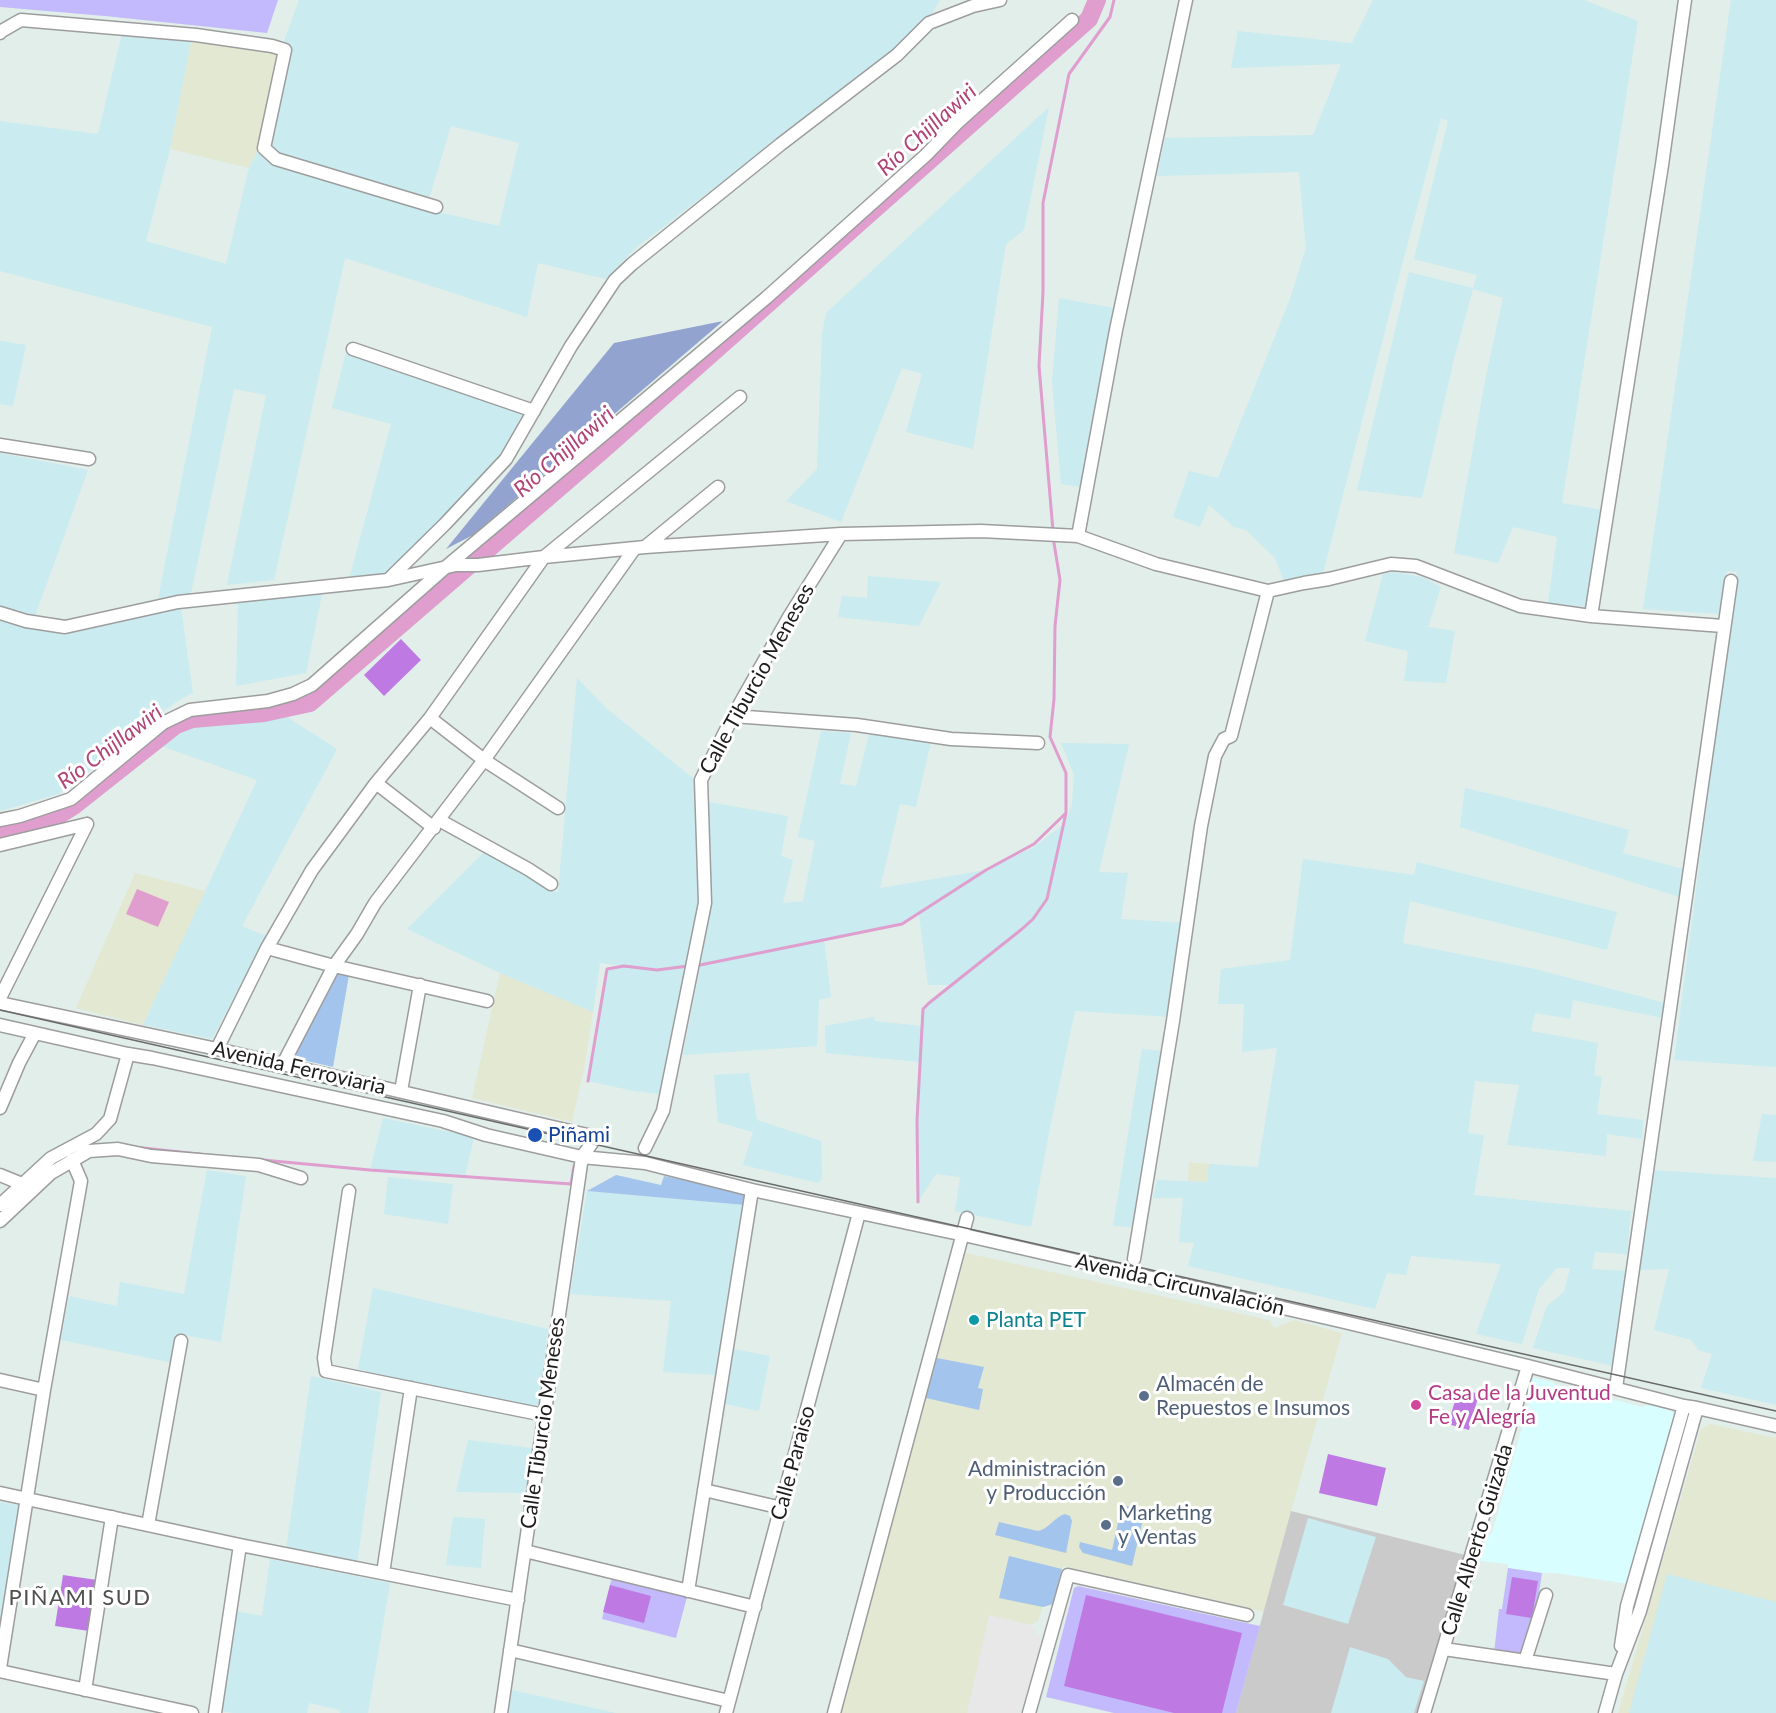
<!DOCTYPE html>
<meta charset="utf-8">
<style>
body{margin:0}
canvas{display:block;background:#e1eeea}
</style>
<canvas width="1776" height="1713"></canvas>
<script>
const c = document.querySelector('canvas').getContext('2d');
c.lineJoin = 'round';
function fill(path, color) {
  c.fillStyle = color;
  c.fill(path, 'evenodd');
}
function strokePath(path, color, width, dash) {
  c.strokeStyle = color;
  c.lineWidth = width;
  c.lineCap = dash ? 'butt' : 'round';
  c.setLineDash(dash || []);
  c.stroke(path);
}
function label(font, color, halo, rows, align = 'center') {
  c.font = font + ' Lato,sans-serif';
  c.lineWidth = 6;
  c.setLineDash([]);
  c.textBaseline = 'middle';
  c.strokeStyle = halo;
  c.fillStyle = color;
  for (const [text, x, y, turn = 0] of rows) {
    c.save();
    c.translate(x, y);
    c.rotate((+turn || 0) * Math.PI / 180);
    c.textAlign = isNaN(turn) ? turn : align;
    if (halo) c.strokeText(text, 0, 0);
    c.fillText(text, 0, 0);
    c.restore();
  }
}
fill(new Path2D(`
 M191,42L277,54L258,149L249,168L170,149Z
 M135,873L206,891L143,1025L76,1008Z
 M500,973L593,1012L584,1068L572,1122L472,1098Z
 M1189,1162L1209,1164L1207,1182L1188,1181Z
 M966,1253L1269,1320L1274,1328L1294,1320L1342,1333L1291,1511L1265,1612L1063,1566L1053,1604L1043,1607L1038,1621L1031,1625L1042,1642L1020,1713H840Z
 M1710,1424L1776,1438V1713H1618L1701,1429Z`), '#e3e8d2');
fill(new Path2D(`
 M1534,1378L1552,1382L1556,1385L1643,1407L1648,1405L1672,1410L1674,1419L1628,1584L1556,1573H1542L1508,1568V1564L1480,1561L1487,1536L1492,1533L1529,1403L1524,1397L1529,1381Z`), '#d9feff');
fill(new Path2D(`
 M1291,1511L1465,1555L1417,1713H1236Z`), '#cacaca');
fill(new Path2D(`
 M299,0H940L932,13L883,58L637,247L605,279L538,263L527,317L345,258L274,580L227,585L266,395L234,389L191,593L158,599L212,327L0,271V121L98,134L122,34L191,42L170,149L146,241L226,264L249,168L258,150L276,164L430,210L499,226L519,143L451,126L429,199L281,154L270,144L292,46L284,41Z
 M1373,0H1584L1638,21L1562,503L1603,510L1588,607L1548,603L1557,537L1513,527L1498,563L1454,553L1486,376L1503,298L1473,289L1455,355L1422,498L1357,490L1409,272L1473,288L1477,275L1414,259L1448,121L1441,118L1399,276L1323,573L1284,581L1275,558L1246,530L1234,527L1209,505L1200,527L1173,517L1189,471L1218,478L1290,299L1306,248L1299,172L1157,176L1165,138L1313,135L1341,64L1231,68L1238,31L1352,43Z
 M1731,0H1776V1067L1674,1060L1737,572L1727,571L1719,614L1643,609Z
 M1049,107L1024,230L1006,244L973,449L906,432L922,374L902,368L841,522L786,501L817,469L822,335L826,313Z
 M1059,298L1114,308L1080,487L1061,484L1052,383Z
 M0,341L26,345L13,406L0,404Z
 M346,352L523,413L502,453L436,525L385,573L349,579L391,424L332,408Z
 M0,453L88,470L35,616L0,606Z
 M1394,572L1422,577L1441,587L1428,627L1455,631L1446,683L1404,681L1408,651L1365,641L1383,574Z
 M868,576L941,582L919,626L838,617L842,596L867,598Z
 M322,594L306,673L236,686L238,602Z
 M181,608L193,693L179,700L122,741L84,776L58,794L0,811V621L14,625L63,635Z
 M577,678L606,708L694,779L698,823V903L660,1094L634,1091L588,1081L607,969L621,966L600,963L593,1012L500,973L407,929L484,852L558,893Z
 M281,713L337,749L242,926L266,936L212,1039L143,1025L257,780L161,746L189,724L257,720Z
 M821,731L851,733L840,784L856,786L869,734L931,742L916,807L900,804L880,888L986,870L1034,847L1065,823L1072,805L1074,775L1061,743L1129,744L1099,872L1128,873L1121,919L1185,923L1170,1017L1075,1011L1051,1123L1031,1227L955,1211L960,1177L936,1174L918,1202L917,1120L920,1062L826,1053L825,1026L874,1017L875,1021L921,1026L923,1009L952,985H928L919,914L902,924L824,939L831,997L819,1000L817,1046L683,1055L710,914L709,802L788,816L781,856L793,860L783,903L803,901L815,841L798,837Z
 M1465,788L1541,806L1629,830L1623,853L1683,869L1679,897L1460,827Z
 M1303,859L1414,875L1417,862L1617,912L1607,950L1410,901L1403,943L1535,969L1665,1003L1663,1018L1573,1000L1570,1019L1535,1013L1531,1031L1598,1043L1594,1075L1602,1077L1597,1114L1643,1120L1642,1139L1607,1134L1606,1156L1507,1145L1519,1085L1475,1081L1468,1133L1484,1135L1474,1195L1631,1211L1627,1254L1595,1252L1592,1269L1627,1271L1614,1366L1533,1348L1547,1306L1564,1292L1570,1268H1557L1539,1289L1522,1344L1476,1334L1501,1264L1411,1256L1406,1275L1387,1273L1375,1309L1188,1266L1194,1243L1179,1242L1183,1198H1153L1157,1180L1207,1182L1209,1164L1258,1167L1277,1048L1242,1052L1244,1004H1218L1221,969L1290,960Z
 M1142,1049L1162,1051L1135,1227L1113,1226Z
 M749,1073L757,1120L821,1141L822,1178L818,1183L743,1165L753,1132L718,1122L714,1075Z
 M1762,1114L1776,1115V1162L1753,1161Z
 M383,1118L474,1137L465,1176L370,1170Z
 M207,1170L246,1176L221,1342L178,1334L173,1363L61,1340L69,1296L117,1306L120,1282L184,1294Z
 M1651,1170L1776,1178V1405L1701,1388L1712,1354L1698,1350L1691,1340L1654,1330L1669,1269L1639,1270Z
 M388,1177L453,1184L448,1224L384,1214Z
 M587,1191L745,1205L726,1304L716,1375L663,1372L671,1301L570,1294Z
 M373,1288L548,1329L538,1410L432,1387L358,1369Z
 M734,1349L770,1356L759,1411L725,1404Z
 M311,1376L381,1392L357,1564L286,1550Z
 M468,1440L533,1448L525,1493L456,1492Z
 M0,1502L21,1506L0,1622Z
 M453,1517L485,1519L481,1568L446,1565Z
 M1308,1518L1376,1537L1348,1624L1283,1605Z
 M270,1559L390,1583L368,1713H340V1710L309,1703L307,1713H233L221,1711L235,1611L262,1616Z
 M1667,1574L1776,1602V1713H1629Z
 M1350,1647L1388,1659L1406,1677L1424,1681L1414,1713H1331Z
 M512,1690L616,1713H508Z`), '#caebef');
fill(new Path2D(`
 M339,972L349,975L333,1067L294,1058Z
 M616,1175L661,1185L664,1176L746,1193L745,1205L587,1191Z
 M937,1358L984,1367L978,1388L983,1389L979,1410L926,1398Z
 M1122,1505L1130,1507L1127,1520L1142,1523L1132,1566L1083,1553L1079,1547L1080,1542L1112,1550Z
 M1065,1514L1070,1516L1072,1521L1066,1553L995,1535L999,1522L1038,1531C1049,1529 1054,1517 1065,1514Z
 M1009,1556L1062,1569L1053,1604L1043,1607L999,1598Z`), '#a3c4ec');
fill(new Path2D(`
 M723,321L473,535L446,549L614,343Z`), '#93a3d0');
fill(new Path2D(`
 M0,0H278L267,33L105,16L0,7Z
 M1508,1568L1542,1573C1539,1592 1533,1645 1519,1656L1494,1653L1499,1609H1502Z
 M612,1577L687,1597L676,1638L602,1619Z
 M1078,1586L1260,1626L1236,1713H1114L1046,1697L1074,1588Z`), '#c2bafc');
fill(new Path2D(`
 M401,639L421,660L384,696L364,675Z
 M1459,1388L1479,1394L1469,1430L1448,1424Z
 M1328,1454L1386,1468L1377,1506L1319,1493Z
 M63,1575L97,1580L89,1631L55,1626Z
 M1512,1577L1538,1581L1532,1618L1506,1614Z
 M610,1585L651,1596L644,1623L603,1612Z
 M1086,1595L1242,1633L1222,1713H1174L1064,1686Z`), '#be7ae2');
fill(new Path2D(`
 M989,1615L1031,1625L1042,1642L1020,1713H967Z`), '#e8e8e8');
fill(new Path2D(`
 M137,889L169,902L158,927L126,914Z`), '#df9ece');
strokePath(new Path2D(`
 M1053,531L1039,366L1043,292V203L1069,74L1110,17L1114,0
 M700,965L902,924L986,870L1034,844L1066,813V773L1050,737L1054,699L1055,626L1060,580L1053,537
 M588,1081L607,969L624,966L657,970L688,966
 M134,1147L217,1156
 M263,1160L370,1170L571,1184L574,1166
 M918,1202L917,1120L923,1009L929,1003L1022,929L1033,919L1047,899L1066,813`), '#df9ece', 3);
strokePath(new Path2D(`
 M0,831L59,815L75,805L176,725L192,719L264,713L310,703L603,450L1089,19L1097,0`), '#df9ece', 18);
const minor = new Path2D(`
 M0,33V32L21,20L196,35L272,46L285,50L264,148L276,159L436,207
 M353,349L534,411
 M0,445L89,459
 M1078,536L1116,330L1186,0
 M645,547L718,487
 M388,580L445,524L506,459L571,346L615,280L632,264L781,144L897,55L929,23L973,6L1000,0
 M0,613L26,621L65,627L178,602L388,580L456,565H478L544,557L645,547L841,534L981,531L1078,536L1156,564L1268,591L1304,583L1329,579L1391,564L1416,566L1520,606L1591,616L1723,626
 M1591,616L1662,165L1685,0
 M733,716L857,725L951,739L1038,743
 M430,718L484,760L558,808
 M376,783L434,828
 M0,820L20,816L71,799L163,723L190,710L268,701L293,694L312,685L447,566L766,298L926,155L957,123L1072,20
 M439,820L528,869L551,884
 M0,845L87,824
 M267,948L334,966L487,1001
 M0,998L87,824
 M0,1003L217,1049L596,1137L582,1157L501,1713
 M0,1025L128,1054L152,1058L443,1121L486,1135L582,1157L645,1163L752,1190L964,1235L1340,1321L1528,1366L1684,1406L1697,1408L1776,1426
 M217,1049L267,948L312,870L376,783L430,718L544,557L740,397
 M283,1064L334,966L357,934L375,903L484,760L635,548
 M401,1091L420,985
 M0,1108L19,1063L35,1033
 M645,1148L663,1111L705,903L701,780L733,716L789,617L841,534
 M0,1175L22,1184
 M349,1191L324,1358L326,1371L544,1415
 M0,1205L51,1158L96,1134L110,1119L128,1054
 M0,1221L51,1173L89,1151L118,1149L151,1156L259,1165L301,1178
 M1134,1259L1173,1021L1201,826L1215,756L1224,739L1231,736L1268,591
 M0,1380L44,1390
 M1616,1388L1731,581
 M704,1490L782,1508
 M0,1493L240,1545L518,1600
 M148,1525L181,1341
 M525,1551L755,1607
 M383,1573L411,1388
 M688,1591L752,1190
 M1621,1646L1627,1606L1684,1406
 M1444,1649L1616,1674
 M510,1650L729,1701
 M1525,1661L1546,1595
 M0,1668L44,1390L81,1181L72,1160
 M0,1671L192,1713
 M85,1690L112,1517
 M215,1713L240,1545
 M726,1713L859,1213
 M834,1713L967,1218
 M1029,1713L1068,1575L1247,1615
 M1424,1713L1528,1366
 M1605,1713L1616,1674L1640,1611L1697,1408`);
strokePath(minor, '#9d9d9d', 15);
strokePath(minor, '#fff', 12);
strokePath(new Path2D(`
 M0,1010L1776,1411`), '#6a6a6a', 1.5);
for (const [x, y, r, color] of [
 [535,1135,8,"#1a4fb4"],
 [974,1320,6,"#0f9aa8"],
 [1144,1396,6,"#5c6f8a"],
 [1416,1405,6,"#d1479c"],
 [1118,1481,6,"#5c6f8a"],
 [1106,1525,6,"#5c6f8a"]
]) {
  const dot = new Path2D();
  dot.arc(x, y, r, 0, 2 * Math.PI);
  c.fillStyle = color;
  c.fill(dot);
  strokePath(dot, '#fff', 2);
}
label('21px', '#1c1c1c', '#fff', [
 ["Calle Tiburcio Meneses",757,679,-61],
 ["Avenida Ferroviaria",299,1068,13],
 ["Avenida Circunvalación",1180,1285,13],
 ["Calle Tiburcio Meneses",543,1423,-82],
 ["Calle Paraiso",793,1463,-75],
 ["Calle Alberto Guizada",1477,1540,-73]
]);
label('21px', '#164399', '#fff', [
 ["Piñami",548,1135]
], 'left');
label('21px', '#0d838f', '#fff', [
 ["Planta PET",986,1320]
], 'left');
label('21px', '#4e5e75', '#fff', [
 ["Almacén de",1156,1384],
 ["Repuestos e Insumos",1156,1408],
 ["Administración",1106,1469,"right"],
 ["y Producción",1106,1493,"right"],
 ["Marketing",1118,1513],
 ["y Ventas",1118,1537]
], 'left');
label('21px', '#b23c85', '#fff', [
 ["Casa de la Juventud",1428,1393],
 ["Fe y Alegría",1428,1417]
], 'left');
label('italic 22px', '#b04476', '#fff', [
 ["Río Chijllawiri",927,130,-42],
 ["Río Chijllawiri",564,452,-41],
 ["Río Chijllawiri",110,747,-37]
]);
c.letterSpacing = '1.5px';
label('22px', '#4f4f4f', '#fff', [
 ["PIÑAMI SUD",80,1598]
]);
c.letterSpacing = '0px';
</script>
